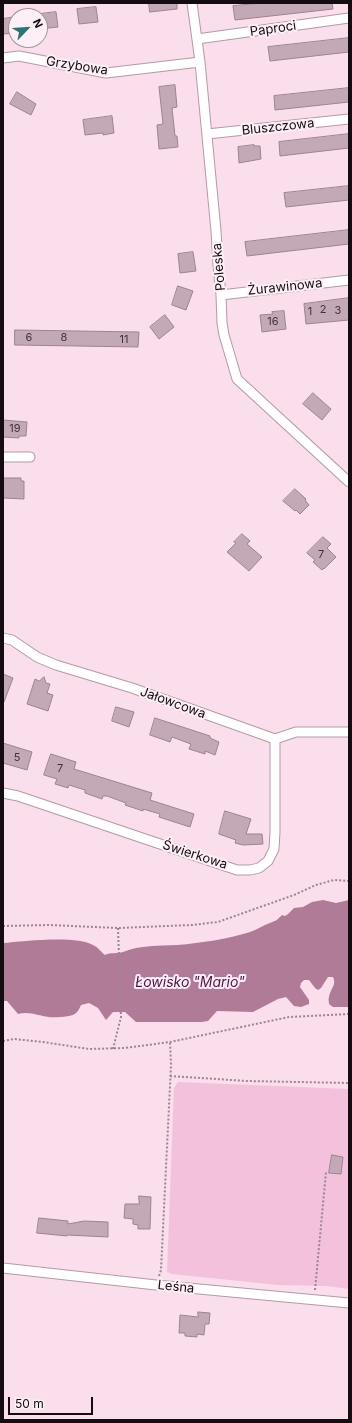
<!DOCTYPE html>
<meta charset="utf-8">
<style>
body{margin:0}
#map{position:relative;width:352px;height:1423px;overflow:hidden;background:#fadeec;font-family:Inter,sans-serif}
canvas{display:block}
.frame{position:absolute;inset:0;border:4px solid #150c11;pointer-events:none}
.north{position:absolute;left:8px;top:8px;width:40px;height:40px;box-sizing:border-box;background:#fcf0f6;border:1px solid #a0959a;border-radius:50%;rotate:65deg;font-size:11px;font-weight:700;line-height:16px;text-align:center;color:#150c11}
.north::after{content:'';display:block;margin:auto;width:14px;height:18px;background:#2a7576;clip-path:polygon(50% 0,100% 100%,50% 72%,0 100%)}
.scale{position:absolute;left:8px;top:1397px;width:85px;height:18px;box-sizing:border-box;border:2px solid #150c11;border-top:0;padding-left:5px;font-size:12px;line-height:14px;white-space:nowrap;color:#150c11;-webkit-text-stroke:3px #fcf0f6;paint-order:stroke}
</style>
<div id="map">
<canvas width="352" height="1423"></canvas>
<div class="frame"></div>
<div class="north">N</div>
<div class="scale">50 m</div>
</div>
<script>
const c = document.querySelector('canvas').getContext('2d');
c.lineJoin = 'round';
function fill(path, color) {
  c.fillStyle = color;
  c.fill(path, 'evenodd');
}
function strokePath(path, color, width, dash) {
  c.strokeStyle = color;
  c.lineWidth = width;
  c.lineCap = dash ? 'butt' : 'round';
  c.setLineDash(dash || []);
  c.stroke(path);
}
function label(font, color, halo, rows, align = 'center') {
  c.font = font + ' Inter,sans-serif';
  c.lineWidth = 4;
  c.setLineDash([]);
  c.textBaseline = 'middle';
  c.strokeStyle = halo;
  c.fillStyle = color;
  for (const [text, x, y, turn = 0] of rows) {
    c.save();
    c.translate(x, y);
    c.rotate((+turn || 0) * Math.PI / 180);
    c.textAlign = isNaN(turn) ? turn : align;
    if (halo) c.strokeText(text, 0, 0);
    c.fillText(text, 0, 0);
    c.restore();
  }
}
fill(new Path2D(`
 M178,1082L349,1089V1289L326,1286L278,1285L172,1274L167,1272L174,1088Z`), '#f3c1db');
fill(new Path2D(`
 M323,900L336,903L349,900V1007H333L329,1004C329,1002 328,999 329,997C330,989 337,985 333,977H328L321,988L318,990L315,988L309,980H304L301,983L300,987L309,1000V1004L301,1007L294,1006L286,997L278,999L253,1012L217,1011L208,1021L202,1022H136L125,1012H113L106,1020L98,1008L89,1003L81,1005C80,1007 78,1012 76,1013C73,1017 54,1018 49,1017C38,1016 30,1011 18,1014L7,1001H3V943C22,941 78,935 93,945C98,947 101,952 105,955C111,952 117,954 123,952C140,945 159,946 177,945C202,943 227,939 250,932C257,930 263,925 270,923C277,920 276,921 282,915L285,916L288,914L294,908L303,907L312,902Z`), '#b07b97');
const building = new Path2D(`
 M149,3H177V9L150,12Z
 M263,3H332L333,9L235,20L233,6Z
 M96,7L98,22L79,24L77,9Z
 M56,12L58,27L40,29V14Z
 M16,17V33L3,34V19Z
 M349,38V52L270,61L268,47Z
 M175,85L177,107L172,108L175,136H177L178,147L159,149L157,125L163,124L159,87Z
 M349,88V102L275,110L274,96Z
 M17,92L36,104L31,115L10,104Z
 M112,116L114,133L103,135V133L85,135L83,120Z
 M349,134V148L280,156L279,142Z
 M254,145V146H260L261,159L239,163L238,147Z
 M349,186V200L286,207L284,193Z
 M349,230V244L247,256L245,242Z
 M193,252L196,271L180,273L178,254Z
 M178,286L193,291L186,310L172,305Z
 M349,298V320L306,324L304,304Z
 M284,311L286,329L262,332L260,315L273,314L272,312Z
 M165,315L174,327L159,339L150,327Z
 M15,330L139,332L138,347L15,345Z
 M313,393L331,409L322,420L303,404Z
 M3,420L27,422L26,436H19V438L3,437Z
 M3,478H21V481H24V499L3,498Z
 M295,489L306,499L305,500L309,505L300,514L296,510L295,511L283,501Z
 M242,534L250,541L247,544L262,557L249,571L227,552L236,543L234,542Z
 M323,537L331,544L327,548L336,557L324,569V568L322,570L313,562L315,560L307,553Z
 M3,674L13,678L4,702H3Z
 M44,677L46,683L50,684L47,693L53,695L48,711L27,704L35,679L39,681Z
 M116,707L134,712L129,727L112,721Z
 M155,718L210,736V738L219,742L215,755L205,751V754L189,749L191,744L172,737L170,742L150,735Z
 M3,743L32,752L27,770L3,763Z
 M51,754L76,762L74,769L152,793L150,800L194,814L190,827L159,817L160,814L143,809V811L125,805L126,803L107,796H103L102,799L85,793V790L69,785L68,788L55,784L57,779L44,775Z
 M225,811L251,819L246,834H262L263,844L243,845L235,843L236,840L219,834Z
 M332,1155L343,1157L341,1174L329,1173Z
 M139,1196L151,1197L150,1229H138V1225L133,1224V1219L124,1218L125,1204H139Z
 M39,1218L68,1221V1224L84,1221L108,1222V1237L67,1235V1236L37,1233Z
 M198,1312L210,1313L209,1324H205L204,1335L197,1334V1337L185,1336V1333H179L180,1315L198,1317Z`);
fill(building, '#c3a8b6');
strokePath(building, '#9d8390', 1);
const street = new Path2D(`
 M192,3L200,62L216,231L218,265L221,295L222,323L224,335L237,379L349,482
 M197,39L349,18
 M3,58L19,56L106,73L200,62
 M207,134L349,119
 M221,295L349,280
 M3,457H30
 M3,638L12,640L37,657L56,665L132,688L275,739L296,732H349
 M3,793L18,796L237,870H250L259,868L268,861L274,849L275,832V739
 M3,1268L156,1285L349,1303`);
strokePath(street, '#b499a6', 11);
strokePath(new Path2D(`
 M3,926L49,925L118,928L192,925L218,922L294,895L316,885L334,880L349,881
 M3,1041L14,1039L43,1042L89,1049L125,1048L170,1042L289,1017L349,1014
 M113,1049L121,1017L118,928
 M170,1076L247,1081L349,1083
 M159,1276L161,1270L171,1065L170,1042
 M315,1290L326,1172`), '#9a8691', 2, [2, 2]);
strokePath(street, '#fff', 9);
label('11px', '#40333a', null, [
 ["2",323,310],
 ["3",338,311],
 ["1",310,312],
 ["16",273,322],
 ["6",29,338],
 ["8",64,338],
 ["11",124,340],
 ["19",15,429],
 ["7",321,555],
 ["5",17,758],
 ["7",60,769]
]);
label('13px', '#150c11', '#fcf0f6', [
 ["Paproci",273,29,-8],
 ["Grzybowa",77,66,9],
 ["Bluszczowa",278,127,-6],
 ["Poleska",219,267,-95],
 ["Żurawinowa",285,287,-6],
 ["Jałowcowa",173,703,20],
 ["Świerkowa",195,855,18],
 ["Leśna",176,1287,6]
]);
label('italic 14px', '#56153e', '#fcf0f6', [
 ["Łowisko \"Mario\"",190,983]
]);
</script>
